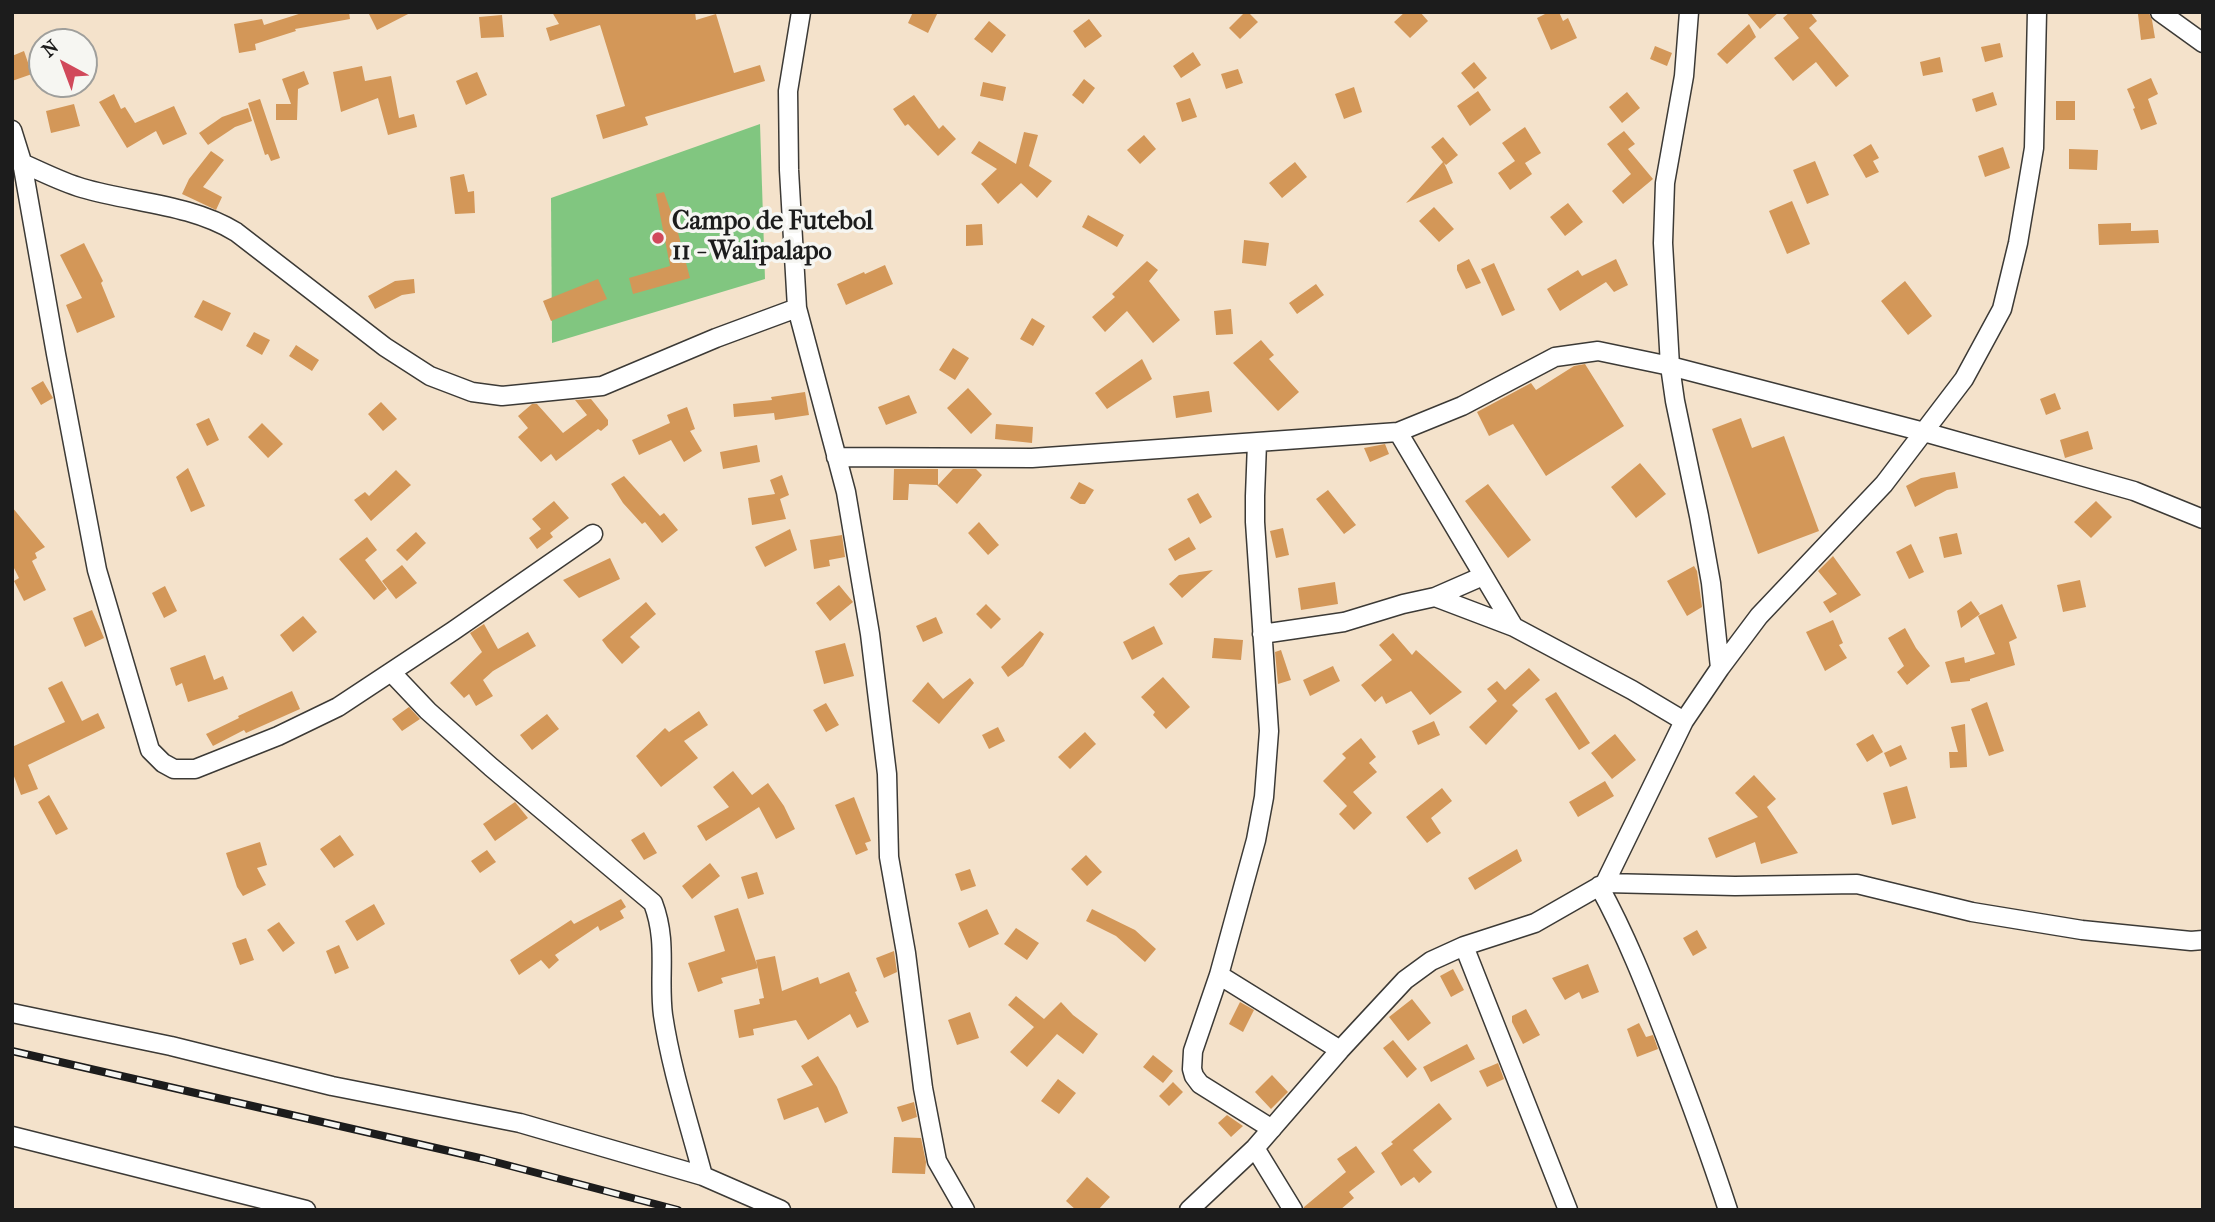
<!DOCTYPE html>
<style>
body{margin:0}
#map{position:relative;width:2215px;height:1222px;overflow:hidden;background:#f4e2cb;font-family:"IM FELL French Canon",serif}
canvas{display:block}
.frame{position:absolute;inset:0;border:14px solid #1c1c1c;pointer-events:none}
.north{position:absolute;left:28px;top:28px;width:70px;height:70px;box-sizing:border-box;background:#f6f6f2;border:2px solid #9f9f9c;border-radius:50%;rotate:319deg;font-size:19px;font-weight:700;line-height:28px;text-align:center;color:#1c1c1c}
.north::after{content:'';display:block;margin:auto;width:24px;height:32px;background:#d1495b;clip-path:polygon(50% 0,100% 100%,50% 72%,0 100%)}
</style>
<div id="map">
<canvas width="2215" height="1222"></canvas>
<div class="frame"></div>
<div class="north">N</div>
</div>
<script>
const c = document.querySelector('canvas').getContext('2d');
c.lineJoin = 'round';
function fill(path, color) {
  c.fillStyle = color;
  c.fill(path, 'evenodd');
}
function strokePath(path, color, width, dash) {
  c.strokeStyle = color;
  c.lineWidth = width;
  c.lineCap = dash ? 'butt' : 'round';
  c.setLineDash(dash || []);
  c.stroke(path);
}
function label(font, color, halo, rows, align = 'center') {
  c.font = font + ' "IM FELL French Canon",serif';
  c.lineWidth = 7;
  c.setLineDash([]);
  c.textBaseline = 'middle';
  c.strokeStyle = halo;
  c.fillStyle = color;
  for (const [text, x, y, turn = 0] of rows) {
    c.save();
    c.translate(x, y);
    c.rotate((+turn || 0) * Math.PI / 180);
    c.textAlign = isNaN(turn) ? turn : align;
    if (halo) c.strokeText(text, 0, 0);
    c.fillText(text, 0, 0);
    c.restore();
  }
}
fill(new Path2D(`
 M760,124L765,279L552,343L551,198Z`), '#81c680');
fill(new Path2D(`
 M305,12H349L350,19L295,29L296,31L255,44L256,50L239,53L234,24L262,19L264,25Z
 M368,12H412L377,30Z
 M552,12H695L696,20L716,14L734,73L760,65L765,81L645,117L648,125L603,139L596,115L625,106L600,25L550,41L546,28L559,24Z
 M913,12H938L928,33L908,23Z
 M1245,12H1248L1258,22L1240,39L1229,28Z
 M1405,12H1420L1428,21L1410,38L1394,22Z
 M1549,12H1559L1563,21L1568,18L1577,38L1551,50L1537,18Z
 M1746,12H1779L1760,29Z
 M1790,12H1810L1817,21L1809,28L1849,76L1836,87L1816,62L1793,81L1774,58L1799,38L1783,18Z
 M2149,13L2152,20L2155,38L2141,40L2138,14Z
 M502,15L504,37L481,38L479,17Z
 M1089,19L1102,36L1085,48L1073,31Z
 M989,21L1006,35L992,53L974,39Z
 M1749,24L1756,37L1727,64L1717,54Z
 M2000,43L2003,57L1985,62L1981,47Z
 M1655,46L1672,53L1667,66L1650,59Z
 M24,51L32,74L12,81V56Z
 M1193,52L1201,65L1181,78L1173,66Z
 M1940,57L1943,72L1923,76L1920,62Z
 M1474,62L1487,78L1474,89L1461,73Z
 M362,66L365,81L391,76L399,118L414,114L417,127L388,135L378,98L341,112L333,72Z
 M1238,69L1243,83L1226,89L1221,74Z
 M304,71L309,84L298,89L297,120H276V104H291L282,79Z
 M477,72L487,95L466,105L456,81Z
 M2151,78L2158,94L2148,99L2157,124L2141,130L2133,109L2135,108L2127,89Z
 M1084,79L1095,88L1083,104L1072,95Z
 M983,82L1006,87L1003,101L980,96Z
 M1354,87L1362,112L1344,119L1335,94Z
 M1478,91L1491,110L1470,126L1457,106Z
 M1627,92L1640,108L1622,123L1609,107Z
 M1993,92L1997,105L1976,112L1972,99Z
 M114,94L121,109L125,107L135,123L174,106L187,134L163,145L156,131L127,148L99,102Z
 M914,95L939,129L943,125L956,139L938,156L908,124L905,126L893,109Z
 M1190,98L1197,117L1182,122L1176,103Z
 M260,99L280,158L271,161L268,154L265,155L248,103Z
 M2056,101H2075V120H2056Z
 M74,104L80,126L51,133L46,111Z
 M248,108L252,121L235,127L208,145L199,133L222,117Z
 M1525,127L1541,153L1525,163L1532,174L1510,190L1498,173L1515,161L1502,143Z
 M1624,131L1635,144L1628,149L1653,179L1623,204L1612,191L1631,174L1607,144Z
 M1024,132L1038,135L1029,166L1052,181L1037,198L1021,183L998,204L981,184L997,169L971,153L979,141L1016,164Z
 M1144,135L1156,149L1140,164L1127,150Z
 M1443,137L1458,155L1446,165L1444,163L1453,183L1406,203L1443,162L1431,147Z
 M1871,144L1879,158L1873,161L1879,172L1866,178L1853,155Z
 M2003,147L2010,168L1985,177L1978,156Z
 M2069,149L2098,150L2097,170L2069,169Z
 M211,151L224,160L203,187L222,197L216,210L182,194L189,179Z
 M1815,161L1829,195L1807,204L1793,170Z
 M1295,162L1307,177L1282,198L1269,183Z
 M464,174L468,192L474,191L475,213L455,214L450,177Z
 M664,192L677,229L690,278L633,294L629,278L670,266L656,194Z
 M1792,201L1810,244L1787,254L1769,211Z
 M1568,203L1583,222L1565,236L1550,217Z
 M1434,207L1454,229L1439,242L1419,221Z
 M1088,215L1124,235L1117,247L1082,227Z
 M2131,223V231L2158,230L2159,243L2099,245L2098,224Z
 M982,224L983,245L966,246V225Z
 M1244,240L1269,243L1266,266L1242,263Z
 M84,243L103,281L101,283L115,317L77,333L66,305L82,298L60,255Z
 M1469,259L1481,283L1466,289L1457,270V265Z
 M1616,259L1628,285L1614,292L1606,282L1560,311L1547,289L1578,270L1582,276Z
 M1147,261L1158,270L1149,281L1180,320L1153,343L1127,311L1105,332L1092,317L1115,297L1112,294Z
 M1494,263L1515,310L1502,316L1481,269Z
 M885,265L893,284L846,305L837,284L864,272L865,274Z
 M414,279L415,293L402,295L375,309L368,296L395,281Z
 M598,279L607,299L551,321L543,301Z
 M1905,281L1932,316L1908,335L1881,301Z
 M1316,284L1324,295L1297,314L1289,303Z
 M203,300L231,313L222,331L194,317Z
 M1231,309L1233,334L1216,335L1214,311Z
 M1032,318L1045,326L1033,346L1020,339Z
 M254,332L270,340L262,355L246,346Z
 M1261,340L1274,355L1269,359L1299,392L1278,411L1233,363Z
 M296,345L319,360L312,371L289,356Z
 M953,348L969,358L955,380L939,370Z
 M1142,359L1152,379L1107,409L1095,393Z
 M1585,364L1624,426L1546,476L1513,424L1489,436L1477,412L1531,383L1536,390L1574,366Z
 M43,381L53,398L41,405L31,388Z
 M968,388L992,414L971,434L947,408Z
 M1209,391L1212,412L1176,418L1173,396Z
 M805,392L809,415L775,420L774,413L734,417L733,404L772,400L771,397Z
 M2055,393L2061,409L2046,415L2040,399Z
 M909,395L917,413L886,425L878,407Z
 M591,399L608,420V425L601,431L598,429L556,461L551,454L541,462L518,437L528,428L518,416L532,404H537L563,433L587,415L575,400Z
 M381,402L397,419L383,431L368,414Z
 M687,407L695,429L690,431L702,451L684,462L671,440L639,455L632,440L670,423L667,415Z
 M209,418L219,440L207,446L196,424Z
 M1741,418L1752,448L1784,436L1819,531L1758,554L1712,429Z
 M262,423L283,444L268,458L248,437Z
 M996,424L1033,427L1032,443L995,439Z
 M2088,431L2093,449L2065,458L2060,440Z
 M1385,444L1389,454L1370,462L1364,448Z
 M757,445L760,462L723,469L720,452Z
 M1640,463L1666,494L1636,518L1611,487Z
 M188,468L205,506L191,512L176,477Z
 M894,469H938V485L953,469H976L982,475L957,504L937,485L909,484L908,500H893Z
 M396,470L411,485L371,521L354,500L365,492L369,496Z
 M1955,472L1958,488L1947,490L1915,507L1906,486L1921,478Z
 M782,475L789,495L780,499L786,519L752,525L748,498L775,494L770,480Z
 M624,476L660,516L664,513L678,530L662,543L645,522L642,524L623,503L611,484Z
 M1079,482L1094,490L1085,504H1080L1070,498Z
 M1488,484L1531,540L1508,558L1465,501Z
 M1328,490L1356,525L1344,534L1316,499Z
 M1198,493L1212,517L1200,524L1187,499Z
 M554,501L569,518L550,533L553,537L537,549L529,538L541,529L532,519Z
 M2096,501L2112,517L2091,538L2074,522Z
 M12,507L45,547L35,553L37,558L32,561L46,590L24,601L14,581L19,578L12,564Z
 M979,522L999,545L988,555L968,533Z
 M1283,528L1289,555L1276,558L1270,531Z
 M790,529L797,550L765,567L755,547Z
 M416,532L426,543L407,561L396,550Z
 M1957,533L1962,554L1944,558L1939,537Z
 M842,535L845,557L829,560L830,566L814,569L810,540Z
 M367,537L377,550L365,560L387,589L374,600L339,559Z
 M1189,537L1196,549L1175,561L1168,549Z
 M1911,544L1924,572L1909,579L1896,552Z
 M1833,556L1861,595L1830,613L1823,602L1837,594L1818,571Z
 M610,558L620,579L579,598L563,580Z
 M402,565L417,583L396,599L382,581Z
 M1694,566L1697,571L1702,607L1687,616L1667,581Z
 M1213,570L1182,598L1169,584L1179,575Z
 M2080,580L2086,607L2063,612L2057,585Z
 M1335,582L1338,604L1301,610L1298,588Z
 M839,585L853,602L830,621L816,603Z
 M165,586L177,611L164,618L152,593Z
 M1971,601L1980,614L1961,628L1957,611Z
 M646,602L656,614L630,637L640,647L622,664L607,647L602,640Z
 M986,604L1001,619L991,629L976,614Z
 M2002,604L2017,638L2009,642L2015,665L1970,679V681L1951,683L1945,662L1964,657L1965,663L1995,654L1978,616Z
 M92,610L104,638L85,647L73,618Z
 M303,616L317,632L293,652L280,635Z
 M936,617L943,633L923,642L916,626Z
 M1833,620L1843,643L1839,645L1847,658L1825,671L1806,632Z
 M484,624L498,649L528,632L536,646L493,671L483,680L493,696L476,706L469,694L464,698L450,683L482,652L470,633Z
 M1154,626L1163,644L1132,660L1123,642Z
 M1905,628L1916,648L1930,666L1907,685L1897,672L1904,666L1888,638Z
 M1040,631L1044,634L1023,666L1008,677L1001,667Z
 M1393,633L1412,655L1416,650L1462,692L1430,715L1411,691L1386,704L1382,696L1375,702L1361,685L1392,660L1379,645Z
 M1214,638L1243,640L1241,660L1212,658Z
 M845,643L854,676L824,684L815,651Z
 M1281,650L1291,680L1278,684L1275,652Z
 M205,655L214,680L223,676L228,689L188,702L182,683L176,686L170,668Z
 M1333,666L1340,681L1310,696L1303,680Z
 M1529,668L1540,680L1512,705L1518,711L1486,745L1469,727L1497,701L1487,689L1497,681L1505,690Z
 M1163,677L1190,707L1166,729L1153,715L1155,712L1141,697Z
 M970,678L974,683L939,724L912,701L928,682L943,699Z
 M62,681L82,721L98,713L105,728L28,765L38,789L21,795L12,771V747L65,722L48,688Z
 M292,691L300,709L246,733L244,730L213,746L206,734L239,718L238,716Z
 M1556,692L1590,743L1579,750L1545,699Z
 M1987,702L2004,751L1989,756L1971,709Z
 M826,703L839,725L826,732L813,710Z
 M409,707L420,719L402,731L392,719Z
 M699,711L708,725L684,741L698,758L661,787L636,756L665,728L669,732Z
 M547,714L559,729L532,750L520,735Z
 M1434,721L1440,735L1418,745L1412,731Z
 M1965,724L1967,767L1950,768L1949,752H1958L1951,727Z
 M998,727L1005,741L989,749L982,735Z
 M1085,732L1096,744L1070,769L1058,757Z
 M1615,734L1636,760L1612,779L1591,753Z
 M1873,734L1883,752L1867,762L1856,744Z
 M1361,738L1376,757L1369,763L1377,772L1353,792L1372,813L1354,830L1339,814L1347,806L1323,781L1346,758L1342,754Z
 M1901,745L1907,759L1890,767L1884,753Z
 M733,771L752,795L768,783L784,806L795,829L776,839L759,807L706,841L697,826L729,807L713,787Z
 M1754,775L1776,799L1767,807L1798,853L1761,864L1755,842L1716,858L1708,838L1758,817L1735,793Z
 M1605,781L1614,796L1578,817L1569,802Z
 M1907,786L1916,818L1892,825L1883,793Z
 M1442,788L1452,801L1431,818L1441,833L1427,843L1406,817Z
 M49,795L68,829L56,835L38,802Z
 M854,797L871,841L865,843L868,850L856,855L835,805Z
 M515,802L528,818L495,841L483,824Z
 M644,832L657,853L644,860L631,840Z
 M340,835L354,855L334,868L320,849Z
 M260,842L267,865L257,868L266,885L243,896L237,887L226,853Z
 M1517,849L1522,861L1475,890L1468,878Z
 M487,850L496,862L480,873L471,861Z
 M1086,855L1102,872L1087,886L1071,869Z
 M710,863L720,876L692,899L682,886Z
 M970,869L976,886L961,891L955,874Z
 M757,872L764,894L748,899L741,877Z
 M621,899L626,907L620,911L624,918L600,931L598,926L555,955L559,960L549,969L541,960L519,975L510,960L571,920L574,924Z
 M374,904L385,924L357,941L345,921Z
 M738,908L758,968L721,978L723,983L698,992L688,963L725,951L714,916Z
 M987,909L999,934L969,948L958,923Z
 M1092,909L1135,930L1156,949L1145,962L1116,936L1086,921Z
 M279,922L295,943L283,952L267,930Z
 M1016,928L1039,943L1027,960L1004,944Z
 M1697,930L1707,948L1693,956L1683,938Z
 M246,938L254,960L240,965L232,943Z
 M339,945L349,968L335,974L326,951Z
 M894,951L897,972L884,978L876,958Z
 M775,956L782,991L818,977L820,984L849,972L857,991L855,992L869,1022L857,1028L850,1014L808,1040L796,1020L753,1029L754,1035L739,1038L734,1010L760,1004L759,999L764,998L756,960Z
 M1588,964L1599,992L1582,999L1579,992L1565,1000L1552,978Z
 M1453,969L1464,990L1451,997L1440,976Z
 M1016,996L1044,1019L1061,1002L1073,1015L1098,1034L1083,1054L1057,1034L1027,1067L1010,1052L1034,1027L1008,1005Z
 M1412,999L1431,1023L1408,1041L1389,1017Z
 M1240,1002L1254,1010L1243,1032L1229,1024Z
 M1526,1009L1540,1035L1523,1044L1512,1022V1016Z
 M970,1012L979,1038L957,1045L948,1020Z
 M1639,1023L1646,1037L1653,1035L1658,1049L1637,1057L1627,1029Z
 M1393,1040L1417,1069L1407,1078L1383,1048Z
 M1467,1044L1475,1059L1431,1082L1423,1067Z
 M1153,1055L1173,1071L1163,1083L1143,1067Z
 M818,1056L837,1087L848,1113L825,1123L818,1107L784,1120L777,1099L813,1085L801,1066Z
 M1498,1063L1504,1079L1487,1087L1479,1071Z
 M1272,1075L1288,1092L1271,1109L1255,1092Z
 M1058,1079L1076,1093L1059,1114L1041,1101Z
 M1173,1082L1183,1092L1169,1106L1159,1096Z
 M914,1102L917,1117L902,1122L897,1107Z
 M1439,1103L1452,1119L1413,1150L1432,1172L1419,1183L1414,1177L1401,1186L1381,1153L1393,1144L1391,1142Z
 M1227,1115L1243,1126L1231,1137L1218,1123Z
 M894,1137L921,1138L926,1162L925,1174L892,1173Z
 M1356,1146L1375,1172L1349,1192L1354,1198L1340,1210H1304V1207L1346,1172L1337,1159Z
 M1087,1177L1110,1197L1098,1210H1076L1066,1201Z`), '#d39758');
const minor = new Path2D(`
 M1689,12L1684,76L1665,183L1663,243L1670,366L1675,401L1699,516L1711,583L1720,668
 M2160,12L2203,43
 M12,130L22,162L56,354L97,570L150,750L163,763L174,769H195L278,736L338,707L453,631L593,534
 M12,159C35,168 58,181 82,188C133,203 190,204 236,232L385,347L430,376L472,392L502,396L602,386L716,338L797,308L789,170L788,91L801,12
 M797,308L846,492L870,634L887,774L889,857L906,953L923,1088L937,1161L965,1210
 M1398,432L1514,627
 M1257,443L1255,496V522L1269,731L1264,797L1256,840L1219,975L1193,1051L1192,1069L1194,1076L1200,1084L1272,1129
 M836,457L1032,458L1398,432L1462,406L1555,357L1598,351L1670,366L1924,432L2134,491L2203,519
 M1435,597L1483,576
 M1262,634L1344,622L1403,604L1435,597L1514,627L1632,690L1684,721
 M391,672L428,711L491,767L653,903C668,942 658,976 663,1015C671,1069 689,1123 703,1176
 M1605,883L1735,886L1857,884L1972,912L2082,930L2191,941L2203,940
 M1599,886C1626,935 1646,986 1666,1038C1688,1095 1709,1152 1728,1210
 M1464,946L1568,1210
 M1219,975L1340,1050
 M12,1013L171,1046L332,1086L520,1123L703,1176L781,1210
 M12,1136L306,1210
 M1255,1148L1293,1210
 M1189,1210L1255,1148L1340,1050L1405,980L1431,961L1464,946L1535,923L1605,883L1684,721L1720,668L1759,616L1884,484L1964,379L2002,309L2018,243L2034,148L2037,12`);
strokePath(minor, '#3c3a36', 21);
strokePath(minor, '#fff', 18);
const rail = new Path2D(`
 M12,1051L484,1159L678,1210`);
strokePath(rail, '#1c1c1c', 8);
strokePath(rail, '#f6f6f2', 5, [16]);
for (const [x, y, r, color] of [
 [658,238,7,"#d1495b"]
]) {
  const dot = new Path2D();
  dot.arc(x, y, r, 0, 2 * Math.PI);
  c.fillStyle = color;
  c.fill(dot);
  strokePath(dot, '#f6f6f2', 2.5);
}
label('bold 26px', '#1c1c1c', '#f6f6f2', [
 ["Campo de Futebol",672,223],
 ["11 - Walipalapo",672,253]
], 'left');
</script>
